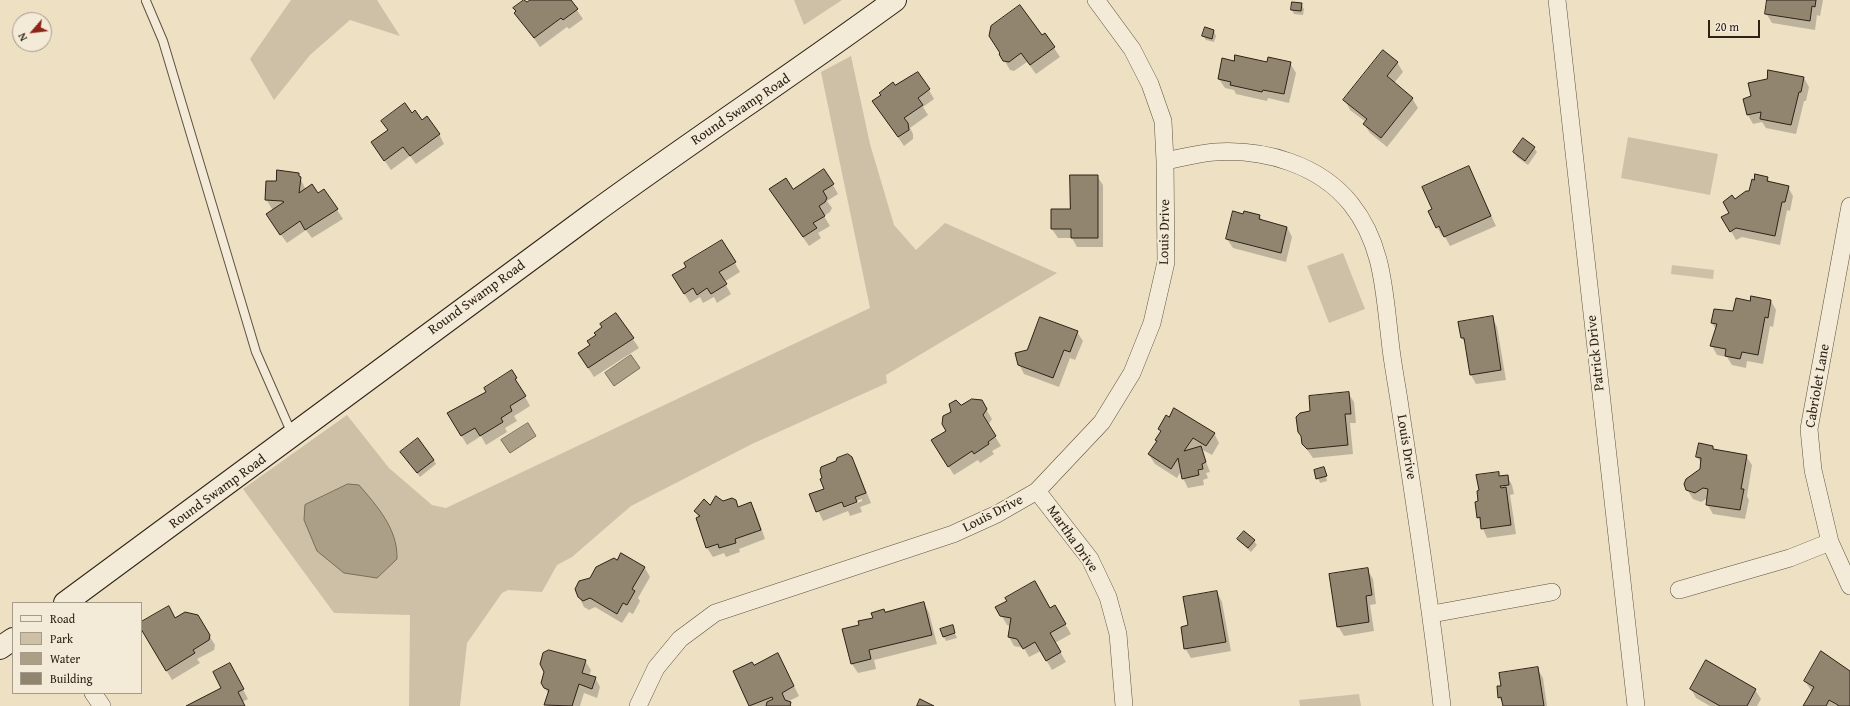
<!DOCTYPE html>
<style>
body{margin:0}
#map{position:relative;width:1850px;height:706px;overflow:hidden;background:#ede0c3;font-family:"Gentium Book Plus",serif}
canvas{display:block}
.legend{position:absolute;left:12px;top:602px;width:130px;height:92px;box-sizing:border-box;background:#f3ebd8;border:1px solid #a49b8a;margin:0;padding:5px 7px;list-style:none;font-size:12px;color:#2e2216}
.legend li{display:flex;align-items:center;gap:8px;height:20px}
.legend b{width:20px;border:1px solid #a49b8a}
.north{position:absolute;left:12px;top:12px;width:40px;height:40px;box-sizing:border-box;background:#f3ebd8;border:1px solid #a49b8a;border-radius:50%;rotate:242deg;font-size:11px;font-weight:700;line-height:16px;text-align:center;color:#2e2216}
.north::after{content:'';display:block;margin:auto;width:14px;height:18px;background:#8f2418;clip-path:polygon(50% 0,100% 100%,50% 72%,0 100%)}
.scale{position:absolute;left:1708px;top:20px;width:52px;height:18px;box-sizing:border-box;border:2px solid #2e2216;border-top:0;padding-left:5px;font-size:12px;line-height:14px;white-space:nowrap;color:#2e2216;-webkit-text-stroke:3px #f3ebd8;paint-order:stroke}
</style>
<div id="map">
<canvas width="1850" height="706"></canvas>
<ul class="legend">
<li><b style="height:5px;background:#f3ebd8"></b>Road</li>
<li><b style="height:11px;background:#cdc0a6"></b>Park</li>
<li><b style="height:11px;background:#ac9f88"></b>Water</li>
<li><b style="height:11px;background:#918570"></b>Building</li>
</ul>
<div class="north">N</div>
<div class="scale">20 m</div>
</div>
<script>
const c = document.querySelector('canvas').getContext('2d');
c.lineJoin = 'round';
function fill(path, color) {
  c.fillStyle = color;
  c.fill(path, 'evenodd');
}
function strokePath(path, color, width, dash) {
  c.strokeStyle = color;
  c.lineWidth = width;
  c.lineCap = dash ? 'butt' : 'round';
  c.setLineDash(dash || []);
  c.stroke(path);
}
function label(font, color, halo, rows, align = 'center') {
  c.font = font + ' "Gentium Book Plus",serif';
  c.lineWidth = 4;
  c.setLineDash([]);
  c.textBaseline = 'middle';
  c.strokeStyle = halo;
  c.fillStyle = color;
  for (const [text, x, y, turn = 0] of rows) {
    c.save();
    c.translate(x, y);
    c.rotate((+turn || 0) * Math.PI / 180);
    c.textAlign = isNaN(turn) ? turn : align;
    if (halo) c.strokeText(text, 0, 0);
    c.fillText(text, 0, 0);
    c.restore();
  }
}
fill(new Path2D(`
 M291,0H377L400,36L350,20L310,55L274,100L250,59Z
 M794,0H842L804,25Z
 M851,56L870,144L894,225L916,250L945,223L1057,273L886,375L887,383L752,444L631,506L572,557L557,565L542,592L508,590L502,593L467,643L460,706H409L410,615L334,613L243,489L347,415L389,468L432,505L446,508L870,308L821,72Z
 M1628,137L1718,154L1710,195L1621,178Z
 M1343,253L1365,309L1329,323L1307,266Z
 M1672,265L1714,270L1713,279L1671,274Z
 M1359,694L1361,706H1300L1299,700Z`), '#cdc0a6');
const water = new Path2D(`
 M631,355L640,368L614,386L605,373Z
 M528,423L536,436L510,453L501,440Z
 M348,484L359,485C377,506 398,529 397,559L377,578L344,573L317,551L304,520L305,505Z`);
fill(water, '#ac9f88');
strokePath(water, '#7a6d5a', 1);
fill(new Path2D(`
 M531,0H570L583,19L569,29L567,27L540,47L516,13Z
 M1768,0H1823L1820,16L1817,15L1815,30L1772,23L1766,13Z
 M1301,4L1304,9L1303,15L1294,14L1292,10Z
 M1214,31L1216,36L1214,42L1206,40L1203,36Z
 M990,36L1041,37L1054,48L1060,57L1036,74L1027,62L1014,71L1010,70Z
 M1235,62L1290,63L1296,73L1289,103L1268,98L1267,101L1236,94L1234,90L1225,88L1219,79Z
 M1397,62L1403,72L1394,83L1412,98L1418,108L1387,147L1370,133L1364,124L1366,122L1350,110L1345,100Z
 M1804,78L1809,87L1806,101H1804L1796,134L1766,128L1762,122L1753,124L1748,115L1744,100Z
 M895,86L929,90L934,99L923,107L928,115L910,128L913,134V139L904,146L874,102Z
 M412,114L439,134L444,144L416,164L410,156L391,170L372,142L388,130L383,121Z
 M1523,140L1534,148L1537,152L1528,165L1517,157L1514,152Z
 M1469,167L1496,226L1450,246L1444,235L1442,236L1437,227L1433,210Z
 M298,174L306,190L318,195L324,190L343,219L312,238L306,230L287,243L273,224L275,209H272L266,199L277,182Z
 M1097,176L1103,185V247H1077L1072,238H1058L1052,229L1072,210Z
 M1767,177L1770,183L1788,187L1793,196L1790,211L1787,210L1780,245L1742,237L1736,240L1723,217L1730,213L1735,201L1750,192Z
 M833,185L838,194L827,201L832,208L830,212L824,216L830,226L818,233L821,238L809,246L776,198L793,191Z
 M1244,215L1259,216L1263,221L1287,227L1292,237L1286,262L1233,248L1227,239Z
 M722,241L740,272L724,282L731,294L717,303L714,297L703,303L700,297L690,303L679,285L687,267Z
 M1771,301L1776,310L1773,327L1770,326L1763,364L1747,361L1746,368L1732,365L1727,357L1717,355L1712,346L1716,330L1712,323L1734,313L1751,302Z
 M616,314L639,348L594,377L579,354L591,345Z
 M1492,317L1497,327L1506,380L1476,384L1471,375L1466,345L1462,338Z
 M1077,332L1083,341L1075,360L1070,358L1059,387L1024,374L1019,364L1028,351Z
 M512,372L530,406L514,416L517,421L505,428L507,432L486,445L481,436L467,445L454,423Z
 M1348,393L1354,402L1356,423H1350L1353,454L1313,458L1303,444Z
 M981,401L992,419L988,425L1001,446L992,451L994,454L980,463L978,460L954,475L938,450L961,406Z
 M1169,418L1214,433L1219,443L1212,455L1201,449L1210,472L1206,473L1208,478L1203,480L1204,485L1188,488L1183,478L1181,471L1177,478L1155,464L1149,455L1157,442L1156,440L1161,432L1159,429Z
 M1712,447L1714,450L1746,456L1752,465L1747,496L1749,500L1745,519L1713,514L1707,504L1708,498L1701,502L1693,499L1687,489L1701,470L1702,464L1697,457Z
 M404,456L434,460L436,464L420,477Z
 M852,458L857,468L871,503L860,507L862,512L850,516L848,511L823,521L811,495L825,489ZM862,499V501L844,508V506Z
 M1324,468L1327,481L1320,483L1315,470Z
 M1498,473L1500,477L1507,476L1512,485L1514,494L1510,495L1516,534L1487,538L1478,517L1479,502Z
 M735,501L739,508L751,503L756,513L765,539L739,549L740,552L726,557L724,553L713,557L707,548L697,518H699L695,511L723,503Z
 M1238,540L1254,541L1257,545L1251,552Z
 M622,554L645,568L650,577L638,598L640,601L633,614L629,612L622,623L595,607L589,610L584,607L579,597L590,578L618,561Z
 M1367,569L1373,579L1376,604L1370,605L1374,631L1344,636L1338,626Z
 M1217,592L1222,602L1231,651L1191,658L1185,648L1189,626Z
 M924,603L929,613L937,644L874,660L876,669L858,673L852,664L844,630L860,626L885,613Z
 M1055,607L1071,634L1055,643L1066,662L1052,670L1041,651L1029,657L1024,648L1014,646L1009,637L1010,626L1007,625L997,608L1050,609Z
 M197,616L215,645L214,650L197,659L200,663L172,680L141,627V624Z
 M952,627L957,638L946,641L944,637Z
 M585,661L591,670L589,676L595,677L600,687L597,698L584,693L580,706H546L549,695L542,683Z
 M783,664L799,696L787,702L792,706H751L734,672L753,666Z
 M1537,668L1543,678L1547,706H1504L1499,697L1502,686Z
 M1850,672V706H1804L1812,692L1805,681Z
 M235,674L248,699L242,702L245,706H189L222,688Z
 M1691,689L1755,690L1761,699L1757,706H1710L1696,698Z`), '#0003');
const building = new Path2D(`
 M524,0L527,2L530,0H571L578,9L563,20L561,18L534,38L514,13L516,11L513,8Z
 M1767,0H1816L1815,7L1812,6L1810,21L1765,14Z
 M1292,2L1302,3L1301,11L1291,10Z
 M1020,5L1042,35L1045,33L1055,47L1030,65L1021,53L1009,62L1003,61L999,54L1000,53L989,36L991,26Z
 M1205,27L1214,30L1212,39L1202,36Z
 M1383,50L1398,62L1387,76L1413,98L1381,138L1363,124L1367,119L1343,100Z
 M1235,55L1267,62L1268,57L1291,62L1284,94L1263,90L1262,92L1230,85L1231,82L1218,79L1222,58L1234,61Z
 M1768,70L1804,77L1801,92H1799L1791,125L1760,119L1761,112L1747,115L1743,99L1751,96L1748,83L1767,79Z
 M918,72L930,89L918,98L923,105L904,118L908,123L909,130L898,137L872,101L881,95L879,93L893,82L895,85Z
 M405,103L412,113L415,110L422,120L427,116L440,134L410,156L403,147L384,161L371,142L388,130L381,121Z
 M1523,138L1535,147L1525,161L1513,152Z
 M1469,166L1491,216L1444,237L1439,226L1436,228L1428,211L1432,209L1422,187Z
 M824,169L834,184L823,191L827,198L825,202L819,206L825,216L813,223L817,228L803,237L769,189L786,178L793,189Z
 M277,170L299,173V176L301,177L299,193L312,184L318,193L324,189L338,209L305,230L300,221L280,235L266,214L284,202L282,201L265,200L266,181H276Z
 M1755,174L1768,177L1767,181L1789,186L1785,202H1782L1775,236L1736,228L1730,232L1721,217L1729,213L1723,202L1732,195L1735,199L1746,191H1749L1752,179L1754,180Z
 M1070,175H1098V238H1071V229H1051V209H1070Z
 M1233,211L1243,214L1244,211L1260,215L1259,219L1287,227L1281,253L1226,239Z
 M722,240L736,262L719,272L727,284L711,294L707,288L697,295L693,288L684,294L672,275L686,267L684,263Z
 M1751,296L1771,300L1768,318L1765,317L1758,355L1742,352L1740,359L1725,356L1726,349L1710,346L1717,324L1711,323L1714,309L1733,311L1736,298L1750,301Z
 M616,313L634,338L588,368L578,353L590,345L587,341L596,335L594,333L602,327L600,324Z
 M1493,316L1501,370L1470,375L1464,338H1461L1458,322Z
 M1040,317L1078,331L1070,352L1064,350L1053,378L1018,365L1015,353L1027,350Z
 M512,370L517,378L515,379L526,396L510,406L512,411L501,418L503,422L480,436L475,428L461,436L447,413L486,392L484,388Z
 M1349,392L1351,414H1345L1348,445L1307,449L1302,444L1301,436L1298,432L1296,417L1300,413L1310,411L1309,396Z
 M972,399L982,400L987,409L983,415L996,436L988,442L989,444L974,454L972,451L948,467L931,440L946,431L942,424L943,416L951,412L949,404L956,400L961,405Z
 M1174,408L1215,433L1206,446L1193,438L1184,451L1201,446L1206,462L1202,464L1203,469L1198,470L1199,475L1182,479L1178,458L1171,469L1148,454L1157,441L1155,440L1161,431L1158,429L1166,415L1169,417Z
 M418,438L434,460L417,473L400,452Z
 M1699,443L1713,446V449L1747,455L1741,489H1744L1740,510L1706,505L1708,489L1703,488L1695,493L1686,490L1684,484L1686,479L1700,469L1701,458L1696,457Z
 M848,454L852,457L866,493L855,497L857,502L844,507L842,502L816,512L809,494L824,489L820,479L822,478L820,471L821,467L836,461L837,458Z
 M1324,467L1327,476L1316,479L1314,470Z
 M1499,472V476L1508,475L1509,485L1500,486L1501,488L1506,487L1511,525L1481,529L1480,517L1477,518L1475,502L1478,501L1477,491L1479,490L1476,475Z
 M716,496L723,501L732,498L736,500L738,507L751,502L761,530L735,539L736,543L719,548L718,544L706,548L696,518L700,516L694,511L704,499L710,505Z
 M1244,531L1255,540L1248,548L1237,539Z
 M621,553L645,567L632,589L635,591L627,605L623,603L617,614L590,598L583,601L578,597L575,589L579,581L590,578L596,567L614,558L617,560Z
 M1368,568L1372,595L1366,596L1369,622L1337,627L1329,574Z
 M1035,581L1050,608L1055,605L1066,624L1050,633L1061,652L1046,661L1035,642L1023,649L1017,639L1008,637L1011,618L1000,616L995,607L1007,601L1005,598Z
 M1217,591L1226,642L1184,649L1181,627L1188,625L1183,597Z
 M924,602L932,635L869,650L871,659L851,664L842,629L859,625L858,621L873,618L871,613L884,609L885,612Z
 M169,606L175,618L185,612L198,615L210,635L209,640L193,650L195,653L166,671L141,629V622Z
 M953,625L955,633L943,637L940,629Z
 M549,650L586,660L582,673L596,677L592,689L579,684L572,706L544,705L549,690L544,688L541,683L544,672L540,664L543,653Z
 M1821,651L1850,671V706H1838V705L1829,700L1826,706H1803L1814,687L1804,681Z
 M778,653L794,686L782,693L785,700L791,702L790,706H766L767,702L773,699L772,697L749,706L733,671L752,662L754,665Z
 M1706,660L1756,689L1747,706H1720L1690,689Z
 M230,663L244,689L238,692L245,706H186L221,688L213,672Z
 M1538,667L1544,706H1503L1501,697L1498,698L1497,686H1501L1499,673Z
 M920,699L934,706H917Z`);
fill(building, '#918570');
strokePath(building, '#2e2216', 1);
const lane = new Path2D(`
 M146,1L163,41L256,352L292,434`);
const street = new Path2D(`
 M1557,0L1636,706
 M1165,161C1181,158 1199,153 1215,152C1264,149 1319,164 1351,204C1383,244 1384,291 1390,340C1392,362 1397,385 1400,407C1415,507 1431,606 1442,706
 M1850,206L1809,429L1813,470L1830,542L1850,586
 M1037,491L1090,559L1108,597L1118,634L1124,706
 M1679,590L1790,558L1830,542
 M1432,614L1552,592
 M93,693L102,706
 M638,706L656,668L680,639L715,613L953,534L997,514L1037,491L1102,422L1132,373L1152,323L1166,262L1165,161L1163,121L1150,84L1132,49L1096,0`);
const secondary = new Path2D(`
 M65,603C241,475 415,343 592,214C692,141 795,73 895,0
 M0,648L13,639`);
strokePath(lane, '#5e5241', 10);
strokePath(street, '#5e5241', 18);
strokePath(secondary, '#2e2216', 24);
strokePath(lane, '#f3ebd8', 8);
strokePath(street, '#f3ebd8', 17);
strokePath(secondary, '#f3ebd8', 22);
label('14px', '#2e2216', '#f3ebd8', [
 ["Round Swamp Road",741,110,-34],
 ["Louis Drive",1165,232,-89],
 ["Round Swamp Road",477,298,-36],
 ["Patrick Drive",1596,353,-96],
 ["Cabriolet Lane",1818,386,-80],
 ["Louis Drive",1406,447,81],
 ["Round Swamp Road",218,492,-36],
 ["Louis Drive",993,514,-27],
 ["Martha Drive",1072,539,55]
]);
</script>
